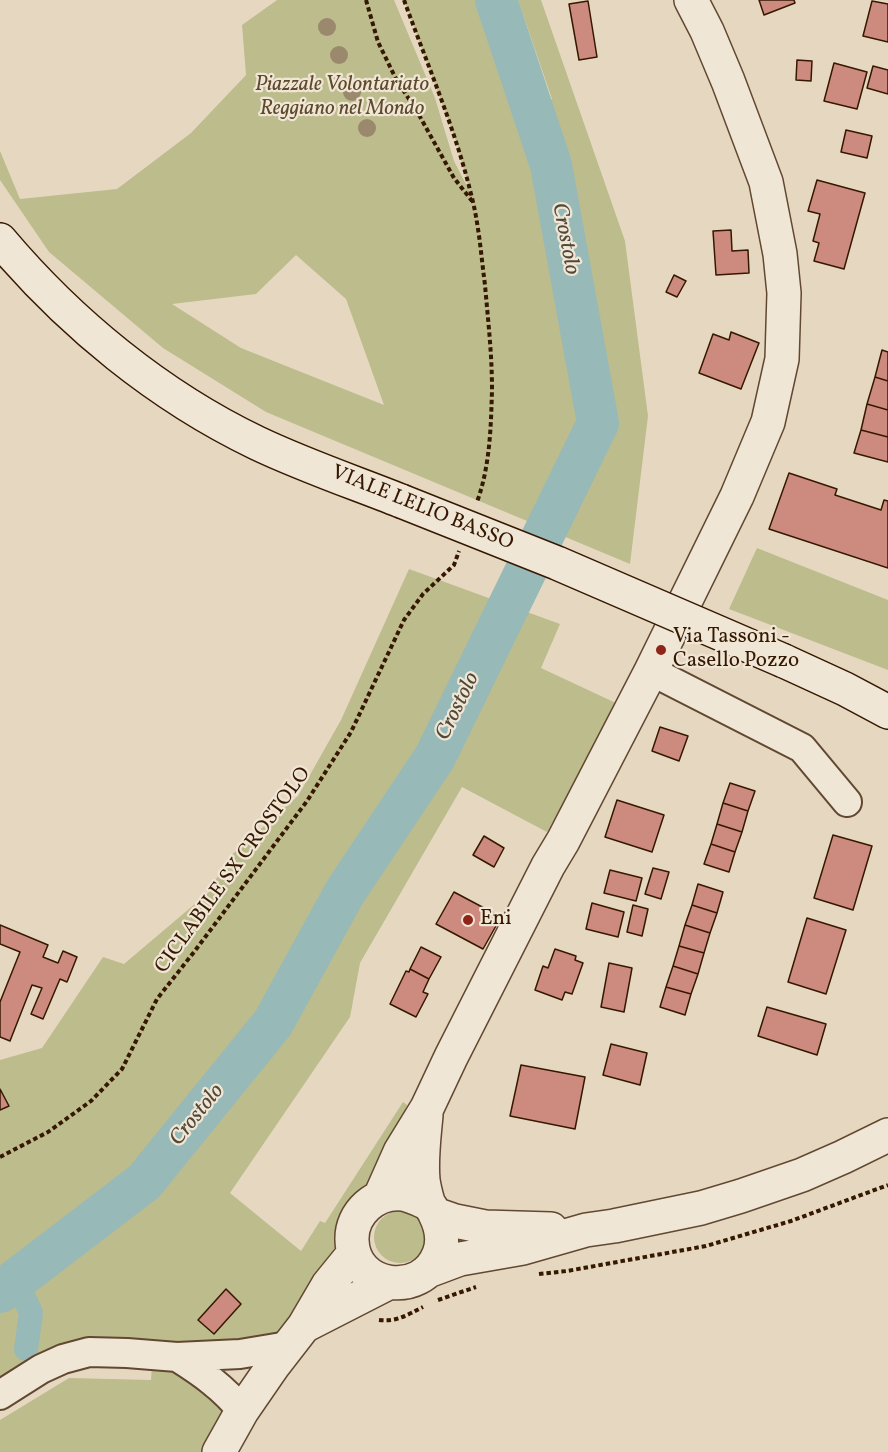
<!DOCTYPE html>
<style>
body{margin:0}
canvas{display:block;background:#e6d8c0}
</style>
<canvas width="888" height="1452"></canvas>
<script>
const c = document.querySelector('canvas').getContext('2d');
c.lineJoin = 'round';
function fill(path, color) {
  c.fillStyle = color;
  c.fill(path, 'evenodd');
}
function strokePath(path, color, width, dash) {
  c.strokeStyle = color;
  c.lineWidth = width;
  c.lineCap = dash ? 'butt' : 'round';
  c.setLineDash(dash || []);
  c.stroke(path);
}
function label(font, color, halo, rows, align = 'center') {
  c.font = font + ' Vollkorn,serif';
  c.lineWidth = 4.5;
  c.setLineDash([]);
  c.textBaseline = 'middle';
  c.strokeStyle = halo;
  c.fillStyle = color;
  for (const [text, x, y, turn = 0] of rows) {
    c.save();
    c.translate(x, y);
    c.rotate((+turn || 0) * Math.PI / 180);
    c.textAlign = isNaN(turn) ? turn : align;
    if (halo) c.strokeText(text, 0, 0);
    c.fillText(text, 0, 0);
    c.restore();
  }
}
fill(new Path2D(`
 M277,0H394L435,98L454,161L470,192L456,141L404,0H482L522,111L552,99L518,0H541L625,241L648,416L630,564L266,412L163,348L49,252L0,180V151L20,199L117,189L191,133L246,75L242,25ZM296,255L346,299L384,405L241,348L172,304L256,294Z
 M757,548L888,600V670L729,609Z
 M409,569L560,624L541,668L618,704L547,832L462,787L360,963L350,1017L230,1193L301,1251L320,1221L325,1223L403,1102L407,1105L402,1122L338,1248L335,1258L276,1337L241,1347L85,1346L0,1386V1060L42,1048L103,957L124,964L209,892L228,858L298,796L341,720Z
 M374 1237a26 26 0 1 1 52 0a26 26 0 1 1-52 0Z
 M152,1365L190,1376L228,1413L206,1452H0V1420L69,1378L151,1380Z`), '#bdbc8d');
strokePath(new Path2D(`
 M16,1280L31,1313L26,1349`), '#97b9b7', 24);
strokePath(new Path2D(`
 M0,1292L144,1182L273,1023L345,892L435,757L598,423L551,165L496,0`), '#97b9b7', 42);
const building = new Path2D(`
 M759,0H794L795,3L764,15Z
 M588,1L597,57L579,60L569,4Z
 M872,1L888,4V42L863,36Z
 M797,60L812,61L811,81L796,80Z
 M834,63L867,72L857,109L824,101Z
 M873,66L888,70V94L867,88Z
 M846,130L872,136L867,158L841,152Z
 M817,180L865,193L844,269L814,261L819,243L813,241L820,214L808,211Z
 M731,230L732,251L748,250L749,273L716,275L713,231Z
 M674,275L686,281L677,297L666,292Z
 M731,332L759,343L741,389L699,373L713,334L729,340Z
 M882,350L888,352V381L875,377Z
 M875,377L888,381V410L867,404Z
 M867,404L888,410V437L861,430Z
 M861,430L888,437V462L854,453Z
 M789,473L837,489L835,495L881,510L884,500L888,501V568L769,529Z
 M660,727L688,736L679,761L652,751Z
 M730,783L755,791L748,811L723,803Z
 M617,800L664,815L652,852L605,837Z
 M723,803L748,811L742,832L717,824Z
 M717,824L742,832L735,852L711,844Z
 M833,835L872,846L853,910L814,898Z
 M484,836L504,848L494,867L473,855Z
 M711,844L735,852L729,872L704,864Z
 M653,868L669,872L661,899L645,894Z
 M610,870L642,878L636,901L604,893Z
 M698,884L723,892L717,913L692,905Z
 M454,892L501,917L483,949L436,924Z
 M592,903L624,912L618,937L586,929Z
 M633,905L648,909L642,936L627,932Z
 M692,905L717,913L710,933L685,925Z
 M807,918L846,930L826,994L788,982Z
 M0,925L48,945L43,957L58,963L63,951L77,957L67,982L60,979L43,1019L31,1014L42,988L32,985L10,1041L0,1037V1002L20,952L0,944Z
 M685,925L710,933L704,953L679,946Z
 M679,946L704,953L698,974L673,966Z
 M421,947L441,957L429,979L410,969Z
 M555,949L576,956L575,960L583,963L572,994L565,992L562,1000L535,990L543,966L548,968Z
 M609,963L632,968L624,1012L601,1007Z
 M673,966L698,974L691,994L666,987Z
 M410,969L429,979L423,992L428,994L416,1017L390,1004L406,971L409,972Z
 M666,987L691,994L685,1015L660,1007Z
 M767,1007L826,1024L817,1055L758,1036Z
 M611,1044L647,1053L640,1085L603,1075Z
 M521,1065L585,1077L575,1129L510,1116Z
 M0,1089L9,1106L0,1110Z
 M226,1289L241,1304L214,1334L198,1320Z`);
fill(building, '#cd8a7e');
strokePath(building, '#361801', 1.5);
const minor = new Path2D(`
 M651,671L802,748L847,802
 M177,1357C201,1372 224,1388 242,1411
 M0,1395L41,1369L63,1359L89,1352L127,1353L177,1357L240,1354L288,1346`);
const tertiary = new Path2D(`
 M426,1115C424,1137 421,1158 423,1180C424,1187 426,1195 428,1202C430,1207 433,1209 435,1214C441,1226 444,1241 439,1254C422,1299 353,1289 352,1240C351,1213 376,1191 403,1194C412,1196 420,1200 429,1204
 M380,1197L400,1152L427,1108L451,1057L548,866L563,841L651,671L737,496L768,422L782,359L784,293L780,254L766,182L728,81L707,31L691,0
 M435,1214L455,1221L485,1227L551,1229
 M428,1271L460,1259L523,1248L586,1230L614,1226L701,1208L741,1196L802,1175L843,1157L888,1135
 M304,1326L388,1283
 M219,1452L242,1411L273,1366L304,1326L328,1285L354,1253`);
const secondary = new Path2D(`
 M0,240C70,323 159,396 257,443C303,465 353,482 401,501
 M784,661L845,689L888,712`);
strokePath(minor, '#624831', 32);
strokePath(tertiary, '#624831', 36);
strokePath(secondary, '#361801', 36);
strokePath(new Path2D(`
 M366,0L378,42L395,77L419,115L454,178L472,201
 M404,0C427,64 455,128 471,194C479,224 481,255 485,285C488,320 492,354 492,389C491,427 490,466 477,502
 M0,1157L48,1132L91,1101L122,1069L157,999L194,952L307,801L351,732L404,620L423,594L454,565L459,551
 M539,1274L567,1271L706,1246L791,1221L888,1185
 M438,1300L476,1287
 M379,1320C397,1322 407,1315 423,1307`), '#361801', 4, [4.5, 3]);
strokePath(minor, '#efe6d6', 28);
strokePath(tertiary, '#efe6d6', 33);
strokePath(secondary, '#efe6d6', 33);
const secondaryBridge = new Path2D(`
 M401,501L557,563L784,661`);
strokePath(secondaryBridge, '#361801', 36, []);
strokePath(secondaryBridge, '#efe6d6', 33);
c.fillStyle = '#9b896e';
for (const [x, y] of [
 [327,27],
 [339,55],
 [352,92],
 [367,128]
]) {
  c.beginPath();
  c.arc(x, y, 9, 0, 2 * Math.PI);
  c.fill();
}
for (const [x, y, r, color] of [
 [661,650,6,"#8f2418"],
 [468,920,6,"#8f2418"]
]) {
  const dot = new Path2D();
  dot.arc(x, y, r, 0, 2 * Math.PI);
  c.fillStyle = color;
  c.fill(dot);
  strokePath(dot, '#efe6d6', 2);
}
label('italic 21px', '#5e492b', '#efe6d6', [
 ["Piazzale Volontariato",342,86],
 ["Reggiano nel Mondo",342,110]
]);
label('21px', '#361801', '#efe6d6', [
 ["VIALE LELIO BASSO",422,509,22],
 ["CICLABILE SX CROSTOLO",234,871,-54]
]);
label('21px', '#361801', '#efe6d6', [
 ["Via Tassoni -",673,638],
 ["Casello Pozzo",673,662],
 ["Eni",480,920]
], 'left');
label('italic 22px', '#534838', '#efe6d6', [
 ["Crostolo",564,239,79],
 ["Crostolo",459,707,-64],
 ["Crostolo",198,1116,-51]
]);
</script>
